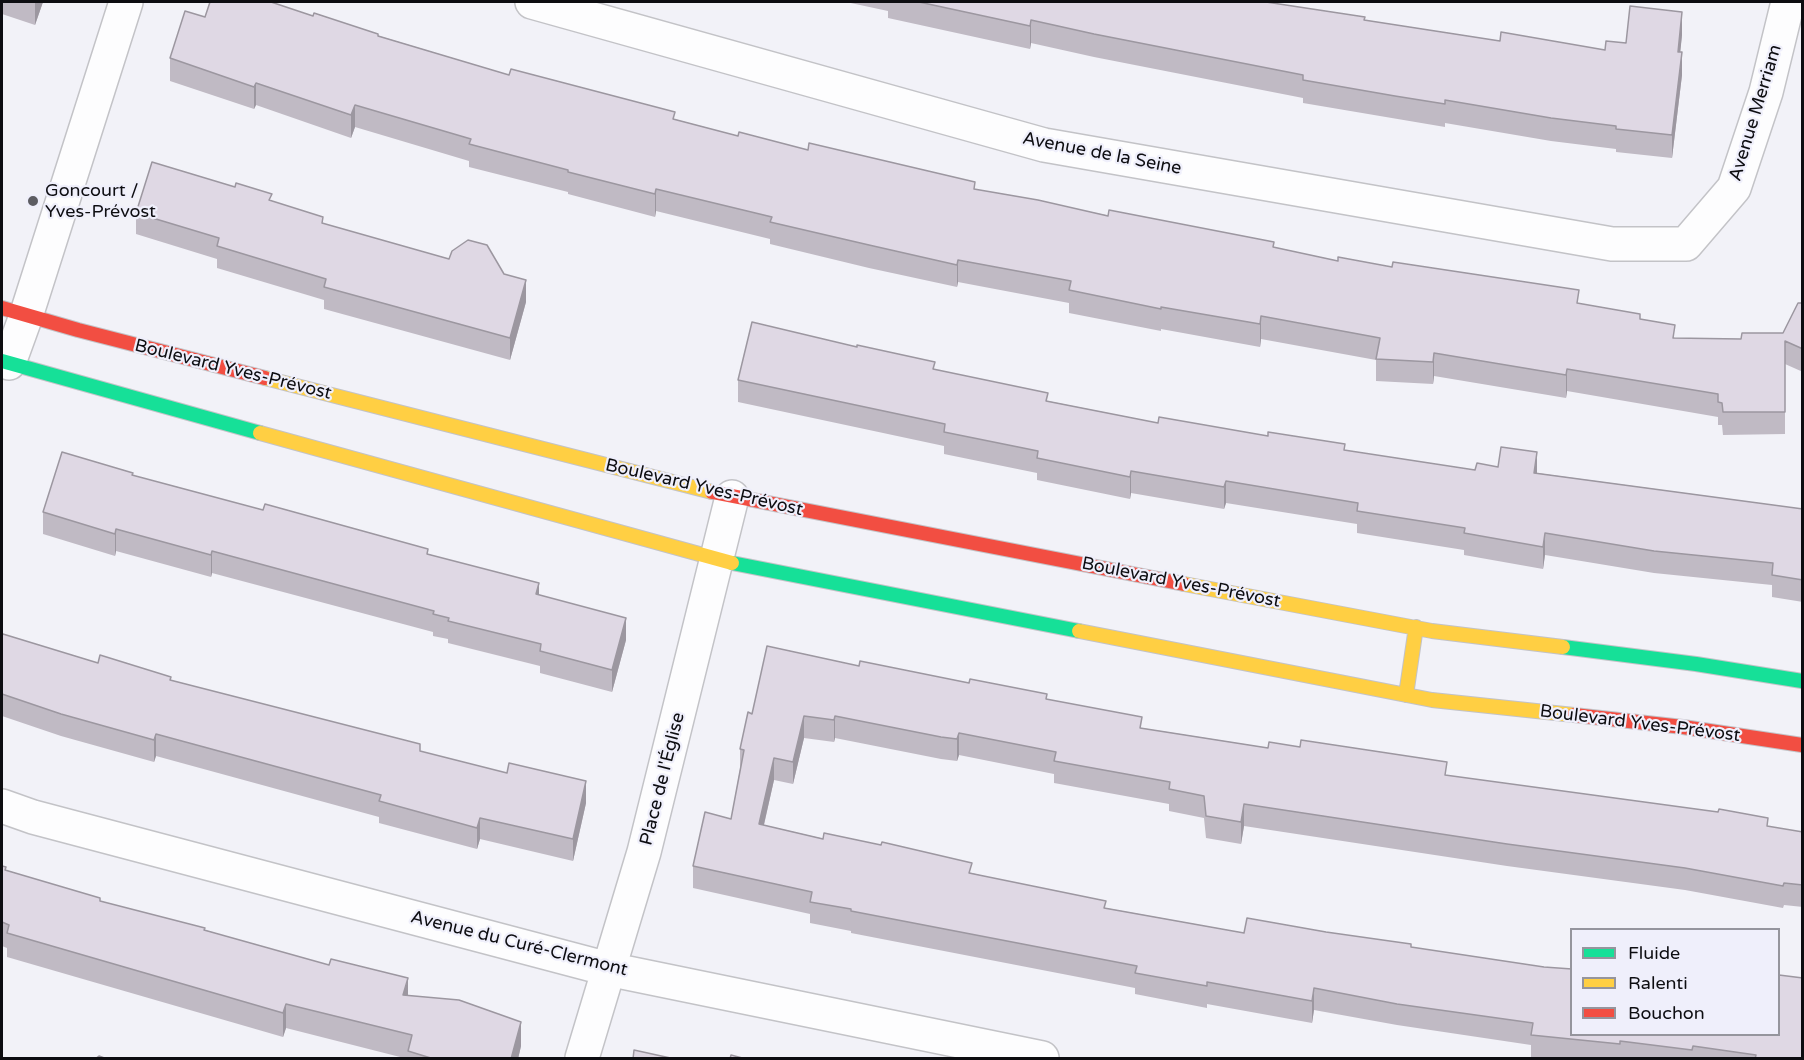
<!DOCTYPE html>
<meta charset="utf-8">
<style>
body{margin:0}
#map{position:relative;width:1804px;height:1060px;overflow:hidden;background:#f2f2f8;font-family:"Varela Round",sans-serif}
canvas{display:block}
.frame{position:absolute;inset:0;border:3px solid #0d0d11;pointer-events:none}
.legend{position:absolute;left:1570px;top:928px;width:210px;height:108px;box-sizing:border-box;background:#efeffb;border:2px solid #95959d;margin:0;padding:8px 10px;list-style:none;font-size:18px;color:#0d0d11}
.legend li{display:flex;align-items:center;gap:12px;height:30px}
.legend b{width:30px;border:2px solid #95959d}
</style>
<div id="map">
<canvas width="1804" height="1060"></canvas>
<div class="frame"></div>
<ul class="legend">
<li><b style="height:8px;background:#16e098"></b>Fluide</li>
<li><b style="height:8px;background:#ffcf43"></b>Ralenti</li>
<li><b style="height:8px;background:#f24e42"></b>Bouchon</li>
</ul>
</div>
<script>
const c = document.querySelector('canvas').getContext('2d');
c.lineJoin = 'round';
function strokePath(path, color, width, dash) {
  c.strokeStyle = color;
  c.lineWidth = width;
  c.lineCap = dash ? 'butt' : 'round';
  c.setLineDash(dash || []);
  c.stroke(path);
}
function fill(path, color) {
  c.fillStyle = color;
  c.fill(path, 'evenodd');
}
function label(font, color, halo, rows, align = 'center') {
  c.font = font + ' "Varela Round",sans-serif';
  c.lineWidth = 4.5;
  c.setLineDash([]);
  c.textBaseline = 'middle';
  c.strokeStyle = halo;
  c.fillStyle = color;
  for (const [text, x, y, turn = 0] of rows) {
    c.save();
    c.translate(x, y);
    c.rotate((+turn || 0) * Math.PI / 180);
    c.textAlign = isNaN(turn) ? turn : align;
    if (halo) c.strokeText(text, 0, 0);
    c.fillText(text, 0, 0);
    c.restore();
  }
}
const street = new Path2D(`
 M532,2L1044,145L1612,244H1686L1734,188L1766,92L1788,2
 M9,363L26,316L126,2
 M2,806L33,817L608,969L1042,1058
 M582,1058L644,852L732,497`);
const fast = new Path2D(`
 M2,361L260,433
 M732,563L1079,631
 M1563,647L1696,664L1802,681`);
const slow = new Path2D(`
 M265,378L712,492
 M260,433L732,563
 M1184,584L1432,631L1563,647
 M1079,631L1432,700L1574,715
 M1406,695L1416,627`);
const jam = new Path2D(`
 M2,308L78,330L265,378
 M712,492L1184,584
 M1574,715L1683,727L1802,745`);
strokePath(street, '#c3c3c7', 36);
strokePath(fast, '#c3c3c7', 16);
strokePath(slow, '#c3c3c7', 16);
strokePath(jam, '#c3c3c7', 16);
strokePath(street, '#fdfdfe', 33);
strokePath(fast, '#16e098', 14);
strokePath(slow, '#ffcf43', 14);
strokePath(jam, '#f24e42', 14);
fill(new Path2D(`
 M2,2H43L35,25L2,14Z
 M846,2H1265L1365,20L1500,41L1605,50L1626,43L1682,35L1680,52L1682,75L1672,158L1616,152V149L1551,141L1445,123V127L1303,103V98L1094,57L1031,43L1030,49L888,18V11Z
 M313,16L509,75L738,136L808,150L975,190L1274,247L1338,261L1579,304L1640,319L1675,338L1741,339L1783,333L1803,303V372L1785,364V434L1723,435L1722,425H1718V417L1567,391L1566,398L1434,376L1433,384L1376,381V360L1261,339L1260,347L1161,329V331L1069,313V303L958,282L957,287L869,268L770,244V239L656,211L655,217L568,194V192L469,167V161L355,127L351,138L256,105L254,109L170,81V58L205,17Z
 M272,201L323,224L504,274L526,302L510,360L324,309V300L217,268V259L136,234V213Z
 M857,347L1048,401L1158,423L1475,470L1498,467L1537,473L1803,509V602L1772,597V585L1654,573L1545,555L1543,569L1464,555V550L1357,533V524L1226,503L1224,509L1131,493L1130,499L1037,480V473L944,454V446L738,402V380Z
 M133,476L428,554L539,595L626,640L612,692L540,673V666L448,643V639L433,636V632L212,573L211,577L116,551L115,556L43,534V512Z
 M2,636L98,663L171,680L420,751L586,803L573,861L480,839L477,849L379,823V817L156,756L154,762L61,736L2,716Z
 M859,666L1047,700L1142,728L1447,776L1803,832V907L1784,905L1783,908L1685,890L1507,866L1244,826L1241,844L1206,838L1204,818L1169,811V804L1054,783V774L959,755L957,761L941,759L835,738L834,742L804,738L793,784L774,780L764,825L972,873L1106,908L1244,933L1411,947L1779,1035L1803,1059H1546L1531,1057V1045L1397,1025L1314,1010L1312,1023L1207,1004V1008L1135,994V988L851,933V931L810,923V914L693,888V866L731,819L740,769V749L752,714Z
 M2,866L6,870L100,901L205,930L408,996L521,1046L518,1059H408L286,1028L283,1037L7,957V948L2,946Z`), '#c0bac4');
fill(new Path2D(`
 M35,2H43L35,25Z
 M1682,12V35L1678,75V52Z
 M1031,20V43L1030,49V26Z
 M1682,52V75L1672,158V135Z
 M256,83V105L254,109V87Z
 M355,105V127L351,138V115Z
 M656,189V211L655,217V194Z
 M958,260V282L957,287V265Z
 M526,280V302L510,360V338Z
 M1261,316V339L1260,347V324Z
 M1434,353V376L1433,384V362Z
 M1567,369V391L1566,398V375Z
 M1537,452V474L1534,473Z
 M1131,471V493L1130,499V477Z
 M1226,481V503L1224,509V487Z
 M116,529V551L115,556V534Z
 M1545,533V555L1543,569V547Z
 M212,551V573L211,577V555Z
 M539,583V605L536,594Z
 M626,618V640L612,692V670Z
 M804,716V738L793,784V762Z
 M835,716V738L834,742V720Z
 M959,733V755L957,761V739Z
 M156,734V756L154,762V740Z
 M774,758V780L759,846V824Z
 M586,781V803L573,861V839Z
 M1244,804V826L1241,844V822Z
 M480,818V839L477,849V828Z
 M408,978V1002L403,995Z
 M1314,988V1010L1312,1023V1001Z
 M286,1004V1028L283,1037V1013Z
 M521,1022V1046L518,1059H511Z`), '#9c97a0');
const building = new Path2D(`
 M210,2H271L313,16L314,13L378,34V36L509,75L511,69L675,112L673,119L738,136L739,132L808,150L809,143L975,182L974,189L1038,200L1108,216L1109,210L1274,242L1273,247L1338,261V257L1392,267L1393,262L1579,290L1577,303L1640,314V319L1675,325L1673,338L1741,339L1742,333H1783L1798,303H1803V349L1785,341V412H1723L1722,403L1718,402V394L1567,369L1566,375L1434,353L1433,362L1376,359L1380,338L1261,316L1260,324L1161,307V309L1069,290L1071,281L958,260L957,265L869,245L770,222L772,217L656,189L655,194L568,172V170L469,144L471,139L355,105L351,115L256,83L254,87L170,58L185,11L205,17Z
 M919,2H1266L1365,17L1364,20L1500,41L1501,32L1605,50L1606,41L1626,43L1630,6L1682,12L1678,52H1682L1672,135L1616,129V126L1551,118L1445,100V104L1395,96L1303,80V75L1094,34L1031,20L1030,26Z
 M152,162L235,187L236,183L272,194L269,200L323,217L322,223L449,259L452,251L468,240L487,245L504,274L526,280L510,338L324,287L326,279L217,246L219,238L136,213Z
 M752,322L857,347V345L935,362L933,369L1048,393L1046,401L1158,423L1159,417L1268,436V432L1345,444L1344,450L1475,470L1477,463L1498,467L1501,447L1537,452L1534,473L1803,509V580L1772,575L1773,563L1654,551L1545,533L1543,547L1464,533L1465,528L1357,511L1358,503L1226,481L1224,487L1131,471L1130,477L1037,458L1038,451L944,432L945,424L738,380Z
 M62,452L133,473L132,475L263,510L265,504L428,549L427,554L539,583L536,594L626,618L612,670L540,651L541,644L448,621L449,618L433,614L434,611L212,551L211,555L116,529L115,534L43,512Z
 M3,634L98,663L100,655L171,677L170,680L420,744V751L507,773L509,763L586,781L573,839L480,818L477,828L379,801L381,795L156,734L154,740L61,714L2,694V636Z
 M767,646L859,666L860,661L969,683L970,679L1047,694L1046,699L1142,717L1140,728L1268,748L1269,742L1300,747L1301,740L1447,762L1445,775L1718,812L1719,809L1768,818L1767,826L1803,832V885L1784,883L1783,886L1685,868L1507,844L1244,804L1241,822L1206,816L1204,796L1169,789L1170,782L1054,761L1056,752L959,733L957,739L941,737L835,716L834,720L804,716L793,762L774,758L759,824L823,839L824,833L881,845L882,842L972,863L969,873L1106,901L1104,908L1244,933L1247,918L1326,932L1411,944V947L1544,967L1572,969V1035H1779V975L1803,978V1059H1755L1756,1055L1693,1046L1692,1050L1620,1041V1044L1531,1035L1533,1023L1397,1004L1314,988L1312,1001L1207,982V986L1135,973L1137,966L851,911V909L810,902L812,892L693,866L705,812L731,819L744,750L740,749L748,712L752,714Z
 M2,866L6,867L5,870L100,898V901L205,928L204,930L329,965L331,959L408,978L403,995L459,1000L521,1022L511,1059H434L408,1051L412,1035L286,1004L283,1013L7,933L9,925L2,922Z
 M634,1050L675,1059H633Z
 M731,1055L746,1059H730Z
 M99,1056L107,1059H95Z`);
fill(building, '#dfd8e4');
strokePath(building, '#9c97a0', 1.5);
for (const [x, y, r, color] of [
 [33,201,6,"#5d5d62"]
]) {
  const dot = new Path2D();
  dot.arc(x, y, r, 0, 2 * Math.PI);
  c.fillStyle = color;
  c.fill(dot);
  strokePath(dot, '#efeffb', 2);
}
label('18px', '#0d0d11', '#efeffb', [
 ["Avenue Merriam",1756,113,-73],
 ["Avenue de la Seine",1102,154,11],
 ["Boulevard Yves-Prévost",233,370,14],
 ["Boulevard Yves-Prévost",704,488,13],
 ["Boulevard Yves-Prévost",1181,583,11],
 ["Boulevard Yves-Prévost",1640,724,7],
 ["Place de l'Église",663,779,-76],
 ["Avenue du Curé-Clermont",519,944,14]
]);
label('18px', '#0d0d11', '#efeffb', [
 ["Goncourt /",45,191],
 ["Yves-Prévost",45,212]
], 'left');
</script>
